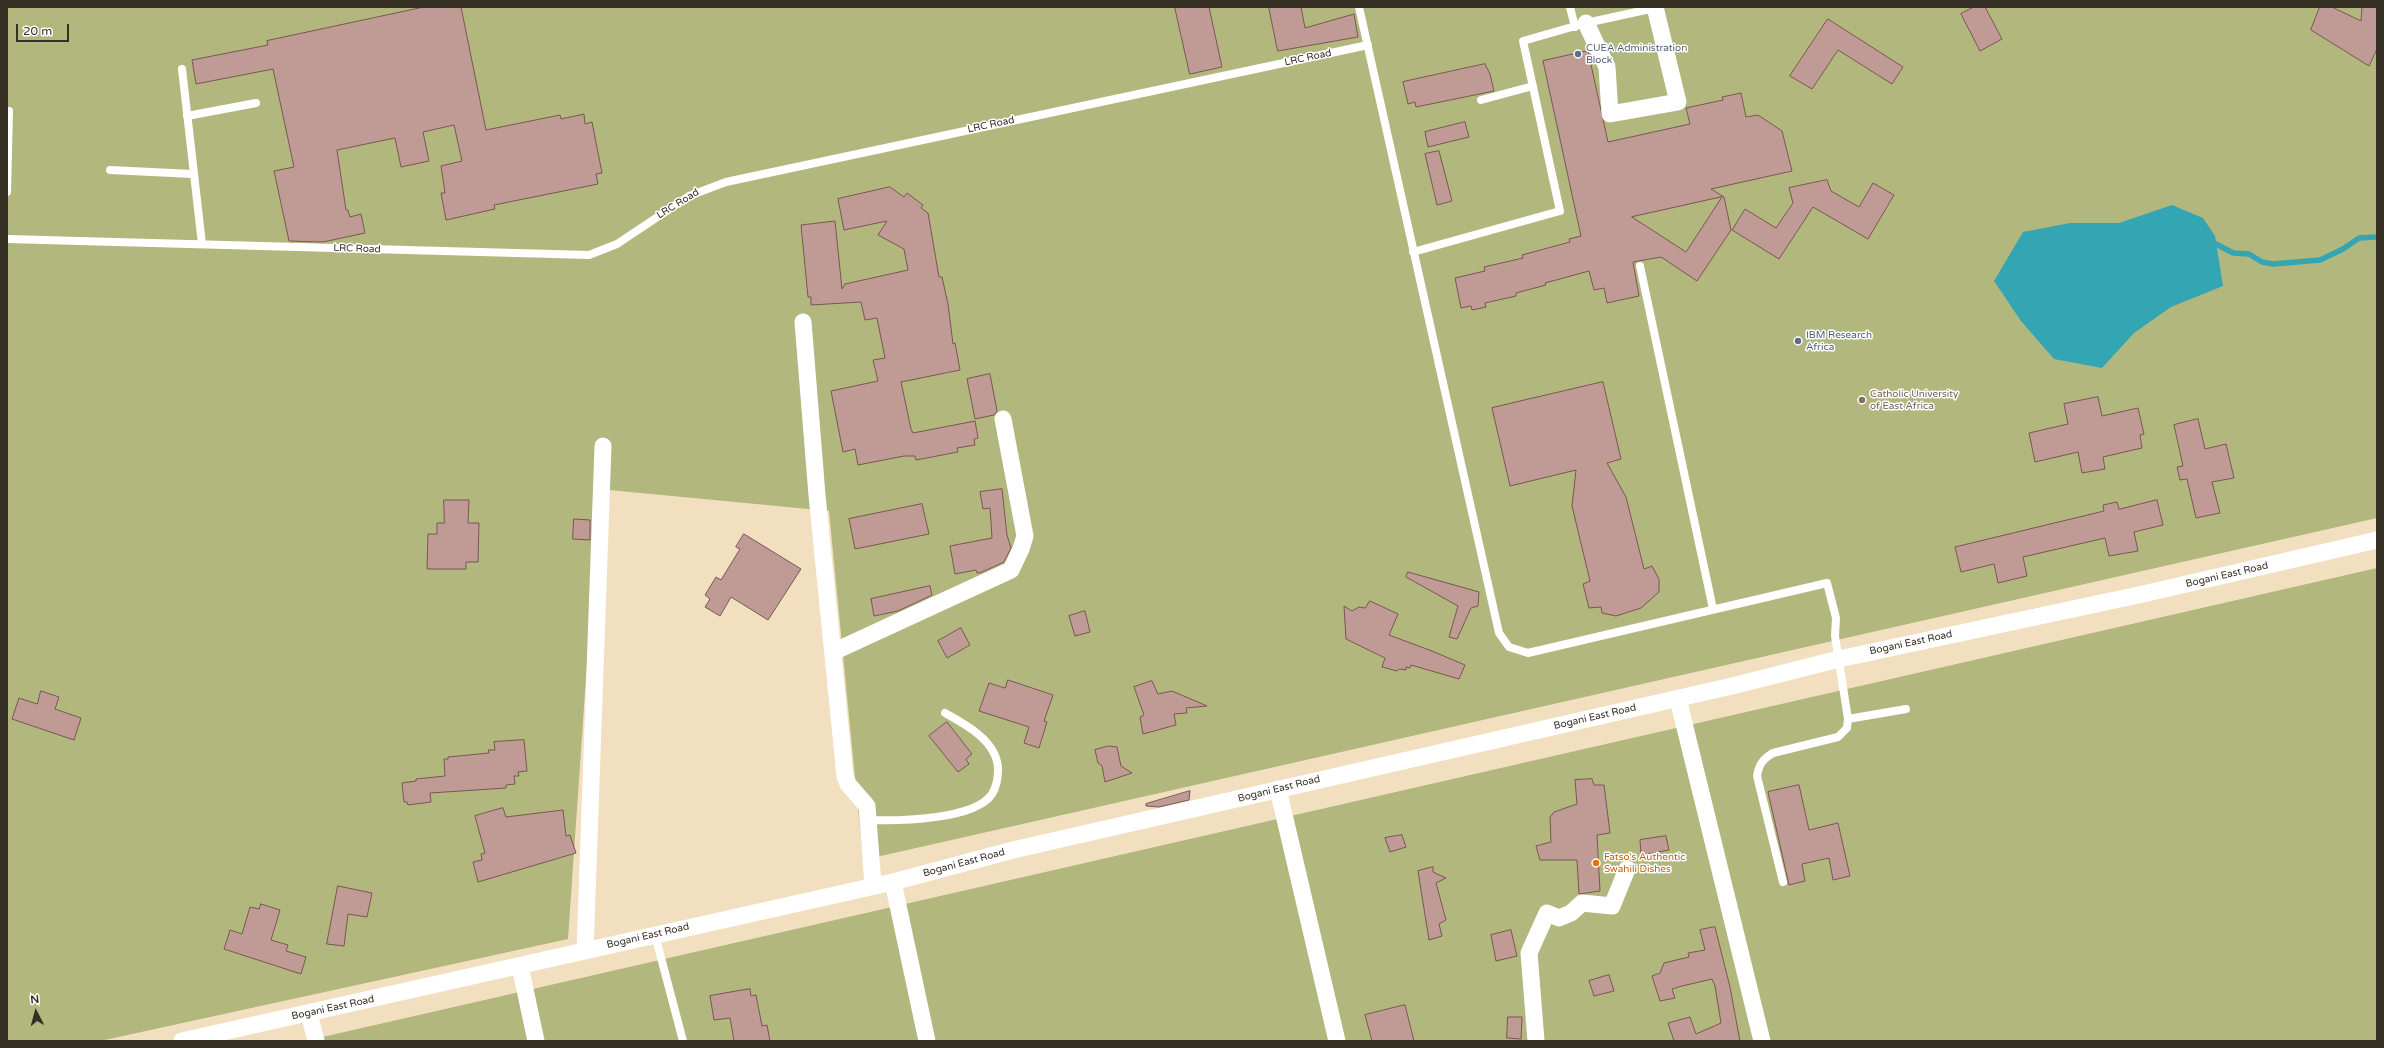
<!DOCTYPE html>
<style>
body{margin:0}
#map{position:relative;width:2384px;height:1048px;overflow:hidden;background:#f2dfc0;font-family:"Varela Round",sans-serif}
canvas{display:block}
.frame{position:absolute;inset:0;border:8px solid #362f23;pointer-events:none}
.north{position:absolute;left:16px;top:992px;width:40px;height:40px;-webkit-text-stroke:3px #fff;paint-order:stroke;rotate:354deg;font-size:11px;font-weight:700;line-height:16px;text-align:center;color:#362f23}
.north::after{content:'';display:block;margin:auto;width:14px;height:18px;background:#362f23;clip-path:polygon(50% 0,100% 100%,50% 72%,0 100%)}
.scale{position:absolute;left:16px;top:24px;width:53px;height:18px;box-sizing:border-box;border:2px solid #362f23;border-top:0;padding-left:5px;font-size:12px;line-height:14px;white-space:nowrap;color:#362f23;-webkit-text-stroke:3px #fff;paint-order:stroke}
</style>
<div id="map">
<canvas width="2384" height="1048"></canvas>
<div class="frame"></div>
<div class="north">N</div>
<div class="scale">20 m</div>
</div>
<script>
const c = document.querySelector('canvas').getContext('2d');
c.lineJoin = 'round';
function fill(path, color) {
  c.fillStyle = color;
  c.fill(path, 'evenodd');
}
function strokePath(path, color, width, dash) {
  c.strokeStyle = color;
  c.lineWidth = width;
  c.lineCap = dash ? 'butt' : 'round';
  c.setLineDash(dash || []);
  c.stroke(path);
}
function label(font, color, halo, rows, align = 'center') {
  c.font = font + ' "Varela Round",sans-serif';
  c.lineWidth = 3;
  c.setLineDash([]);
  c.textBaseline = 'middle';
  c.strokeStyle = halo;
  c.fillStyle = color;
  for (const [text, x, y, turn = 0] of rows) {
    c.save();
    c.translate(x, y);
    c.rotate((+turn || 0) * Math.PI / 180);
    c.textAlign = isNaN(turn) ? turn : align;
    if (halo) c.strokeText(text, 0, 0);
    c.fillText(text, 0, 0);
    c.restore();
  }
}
fill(new Path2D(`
 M7,7H2377V518L863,860L829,511L599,489L568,939L100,1041H7Z
 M2377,568V1041H305Z`), '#b2b77e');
fill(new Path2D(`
 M2172,205L2203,218L2215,236L2223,286L2171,307L2134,333L2102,368L2054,359L2021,321L1994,281L2023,232L2070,223H2119Z`), '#34a5b2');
strokePath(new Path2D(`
 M2216,244L2233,253L2249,254L2262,262L2273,264L2320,260L2343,249L2359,238L2377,237`), '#34a5b2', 5.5);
const building = new Path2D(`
 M424,7H461L486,130L560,115L561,119L584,114L585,124L592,122L602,173L596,174L598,184L494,205L495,209L446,220L441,193H445L441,166L462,161L454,125L423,132L429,161L401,167L395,138L337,150L346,210H348L350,217L361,214L365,233L323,242L289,241L274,171L294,167L273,69L196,84L192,60L268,45L267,41Z
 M1175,7H1209L1222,67L1190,74Z
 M1269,7H1301L1305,28L1354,14L1358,37L1278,51Z
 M1974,7H1985L2002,39L1980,51L1961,14Z
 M2320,7H2332L2361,21L2362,7H2377V49L2369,66L2311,30Z
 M1828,19L1903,67L1892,84L1838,50L1812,89L1790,76Z
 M1588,51L1608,142L1690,124L1686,108L1723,100L1722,97L1741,93L1746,117L1758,115L1782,131L1792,171L1711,189L1724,197L1731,230L1697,281L1661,257L1633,262L1639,296L1607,303L1604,288L1594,290L1589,271L1545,283L1546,285L1516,293V296L1485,303L1486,307L1472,310L1471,306L1461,308L1455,278L1485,271L1484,267L1523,258L1522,255L1570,242L1569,239L1581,236L1543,61ZM1722,197L1686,252L1632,217Z
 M1485,64L1490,74L1494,91L1416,107L1415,102L1408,104L1403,82Z
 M1465,122L1469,137L1428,147L1425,132Z
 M1439,151L1452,201L1437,205L1425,154Z
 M1827,180L1831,191L1859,207L1873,183L1894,195L1868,239L1813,207L1779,259L1732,230L1745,209L1776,228L1793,203L1789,188Z
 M890,187L904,197L907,193L923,205L921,208L928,213L939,277H942L948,304L953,344L955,343L960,370L901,382L911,429L913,433L975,421L978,438L974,439L975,445L957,448L958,452L916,460L915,456H904L858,465L855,449L843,452L831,391L878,381L873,360L885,358L877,318L865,320L861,302L811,305V297H808L801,225L835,221L842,289L845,284L908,270L904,249L878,235L887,221L844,230L838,199Z
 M990,374L997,411L994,415L975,419L967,379Z
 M1603,382L1621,459L1607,463L1626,497L1644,569L1652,566L1659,579V592L1641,608L1616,616L1602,613L1601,607L1589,608L1583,584L1590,581L1572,506L1576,470L1510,486L1492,408Z
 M2098,397L2102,416L2138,408L2144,434L2140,435L2142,448L2103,457L2105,469L2082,473L2078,452L2035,462L2029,433L2068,424L2064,404Z
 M2198,419L2205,449L2226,444L2234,478L2212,482L2220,513L2196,518L2187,479L2180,480L2177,467L2183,466L2174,425Z
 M1002,489L1007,535L1011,548L1004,562L982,572L977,573L976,570L955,574L950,546L992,538L990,508L983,509L980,492Z
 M444,500H469L468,523H479L478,562H466V569H427L428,534H437V523H444Z
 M2157,500L2163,525L2134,532L2138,551L2109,556L2105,538L2023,557L2027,576L1998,583L1994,564L1961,572L1955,547L2104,511L2103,505L2117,502L2119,509Z
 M922,504L929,534L855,549L849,519Z
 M574,519L590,520V540L573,539Z
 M744,534L801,569L768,620L731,597L720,616L705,607L710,599L705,595L716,577L721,580L740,549L736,547Z
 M1408,572L1479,592L1478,606L1471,608L1457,639L1449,637L1458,606L1406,577Z
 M930,586L932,595L898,611L874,616L871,599Z
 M1370,601L1398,614L1389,635L1432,651L1465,665L1459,679L1411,665L1410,668L1406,667V670L1399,669L1397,671L1382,667L1385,658L1346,639L1344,606L1352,611L1359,607L1365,608Z
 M1085,611L1090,632L1075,636L1069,616Z
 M961,628L970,645L947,658L938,641Z
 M1008,680L1053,695L1044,721L1047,722L1039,748L1024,743L1029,727L979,711L989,683L1005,688Z
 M1152,681L1158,694L1172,691L1207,706L1186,708L1187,713L1174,714L1176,725L1143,734L1140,717L1144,715L1134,687Z
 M41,691L59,697L55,709L81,718L74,740L12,719L19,698L37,704Z
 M947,722L972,754L966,759L969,764L958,772L929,736Z
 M524,740L527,771L518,772L519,776H514L515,784L506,785V788L430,793L431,802L408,805L407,802H404L402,783L416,781V779L445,776L444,759H448V757L489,753L488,750H495L494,742Z
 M1109,746L1117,747L1121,766L1132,773L1105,782L1102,766L1098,763L1095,750Z
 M1592,779L1594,785H1604L1610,833L1597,835L1600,891L1579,894L1577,860H1540L1536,846L1551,842L1550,817L1554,812L1577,804L1575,780Z
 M1799,785L1809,830L1838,823L1850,876L1833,880L1829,858L1802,864L1805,881L1789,885L1768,792Z
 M1190,791L1189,800L1159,807L1146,806V804Z
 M503,808L506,817L563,810L566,836L570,835L576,853L478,882L473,862L482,860L481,854L485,853L475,816Z
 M1402,835L1406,847L1390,852L1385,838Z
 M1666,836L1669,850L1641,855L1640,840Z
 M1433,867V872L1446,878L1436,883L1446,920L1439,924L1442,936L1429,940L1418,871Z
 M338,886L372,893L367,917L348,914L344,946L327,944Z
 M261,904L280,910L271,940L288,945L286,951L306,957L301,974L224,949L230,930L242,934L250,907L259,909Z
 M1715,927L1730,987L1740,1041H1674L1668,1023L1690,1017L1696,1034L1721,1023L1715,986L1712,979L1682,986L1672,989L1675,998L1660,1001L1652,976L1660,973L1664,963L1689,957L1688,953L1705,950L1700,930Z
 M1511,930L1517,956L1496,961L1491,935Z
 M1609,975L1614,991L1594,996L1589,981Z
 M750,989L751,996L756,995L762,1026L767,1025L770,1041H734L730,1018L714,1020L710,996Z
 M1405,1005L1414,1041H1372L1365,1015Z
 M1508,1017H1522L1521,1039L1507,1038Z`);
fill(building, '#c09b95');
strokePath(building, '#795752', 1);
strokePath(new Path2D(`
 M1359,7L1499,633L1509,647L1528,653L1827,583L1836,618L1835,636L1848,719L1847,728L1838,737L1773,753C1763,759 1759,764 1757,776L1783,882
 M1570,7L1575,27
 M182,69L202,244
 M1481,100L1533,86
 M187,116L256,103
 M110,170L193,174
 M7,192L9,111
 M7,239L589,255L617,244L689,196L726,182L1368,45
 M1413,252L1560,211L1523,41L1586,23L1655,8
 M1640,266L1713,609
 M1848,719L1906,709
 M869,820C898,821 975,820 992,794C997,786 998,779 998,770C998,742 967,725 945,713
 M655,935L683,1041`), '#fff', 8);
strokePath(new Path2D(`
 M1586,23L1607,67L1610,114L1678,102L1655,7
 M803,322L817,495L845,776L848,784L867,806L873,885
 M833,652L1011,570L1021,549L1025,536L1003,419
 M1678,699L1762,1041
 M1278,789L1337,1041
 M893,882L927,1041
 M585,951L603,446
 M520,966L536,1041
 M309,1013L316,1041
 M182,1041L893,882L1013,850L1732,686L1839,659L2143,594L2377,540
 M1536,1041L1529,953L1547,913L1559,918L1571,913L1582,903L1612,906L1627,869`), '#fff', 17);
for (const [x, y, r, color] of [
 [1578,54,4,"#5c6f8a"],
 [1798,341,4,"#5c6f8a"],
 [1862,400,4,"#8d6e63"],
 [1596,863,4,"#e8710a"]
]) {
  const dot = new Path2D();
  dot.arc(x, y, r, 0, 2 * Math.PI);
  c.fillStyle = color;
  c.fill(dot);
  strokePath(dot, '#fff', 1.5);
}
label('10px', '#4e5e75', '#fff', [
 ["CUEA Administration",1586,48],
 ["Block",1586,60],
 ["IBM Research",1806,335],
 ["Africa",1806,347]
], 'left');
label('10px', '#362f23', '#fff', [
 ["LRC Road",1308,58,-12],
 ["LRC Road",991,125,-12],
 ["LRC Road",678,204,-32],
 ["LRC Road",357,249,2],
 ["Bogani East Road",2227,575,-13],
 ["Bogani East Road",1911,643,-12],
 ["Bogani East Road",1595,717,-13],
 ["Bogani East Road",1279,789,-14],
 ["Bogani East Road",964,863,-15],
 ["Bogani East Road",648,936,-13],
 ["Bogani East Road",333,1008,-12]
]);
label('10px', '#785e54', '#fff', [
 ["Catholic University",1870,394],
 ["of East Africa",1870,406]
], 'left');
label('10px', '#c56008', '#fff', [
 ["Fatso's Authentic",1604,857],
 ["Swahili Dishes",1604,869]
], 'left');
</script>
